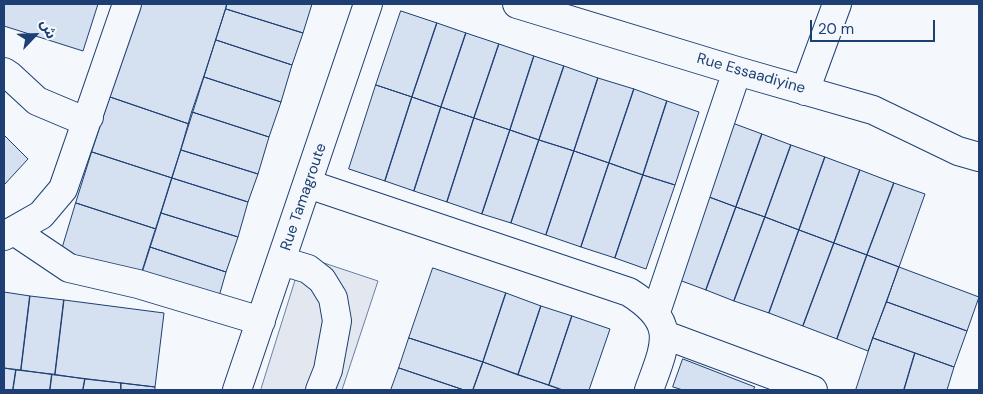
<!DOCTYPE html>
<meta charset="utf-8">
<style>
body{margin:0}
#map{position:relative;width:983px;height:394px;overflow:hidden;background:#f4f7fb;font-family:"DM Sans","Noto Sans Arabic",sans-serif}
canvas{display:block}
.frame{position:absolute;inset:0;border:5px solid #1d3f73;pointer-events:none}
.north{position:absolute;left:10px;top:10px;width:50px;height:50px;-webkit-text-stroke:4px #f4f7fb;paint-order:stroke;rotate:66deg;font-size:14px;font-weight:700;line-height:20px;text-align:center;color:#1d3f73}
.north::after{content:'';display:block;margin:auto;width:18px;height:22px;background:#1d3f73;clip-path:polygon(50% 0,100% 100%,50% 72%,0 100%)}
.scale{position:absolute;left:810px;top:20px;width:125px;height:22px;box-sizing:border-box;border:2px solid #1d3f73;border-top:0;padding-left:6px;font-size:15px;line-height:18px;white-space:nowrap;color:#1d3f73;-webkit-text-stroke:4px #f4f7fb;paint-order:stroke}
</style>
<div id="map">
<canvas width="983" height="394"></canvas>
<div class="frame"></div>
<div class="north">ش</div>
<div class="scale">20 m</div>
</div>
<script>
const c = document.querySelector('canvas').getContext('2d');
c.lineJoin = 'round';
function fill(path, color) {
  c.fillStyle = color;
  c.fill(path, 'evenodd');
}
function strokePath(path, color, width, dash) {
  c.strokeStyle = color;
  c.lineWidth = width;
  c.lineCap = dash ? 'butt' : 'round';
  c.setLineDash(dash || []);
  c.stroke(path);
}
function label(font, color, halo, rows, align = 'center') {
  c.font = font + ' "DM Sans",sans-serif';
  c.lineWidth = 4;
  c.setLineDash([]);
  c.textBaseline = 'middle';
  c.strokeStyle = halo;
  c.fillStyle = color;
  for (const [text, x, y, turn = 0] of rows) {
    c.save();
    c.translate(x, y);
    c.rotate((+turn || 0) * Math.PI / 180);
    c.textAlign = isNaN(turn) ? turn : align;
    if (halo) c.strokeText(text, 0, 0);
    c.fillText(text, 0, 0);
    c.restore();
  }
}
const parking = new Path2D(`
 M303,256L378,281L342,390H261Z`);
fill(parking, '#e3e8f0');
strokePath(parking, '#687fa3', 1);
const building = new Path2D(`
 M4,4H98L83,51L4,26Z
 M139,4H227L189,124L110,97Z
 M227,4H312L303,33L226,9Z
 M226,9L303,33L292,65L216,40Z
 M401,11L437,23L412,97L376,85Z
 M437,23L466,33L441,107L412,97Z
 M466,33L499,44L474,118L441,107Z
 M216,40L292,65L281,102L204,77Z
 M499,44L534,56L510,130L474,118Z
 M534,56L564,66L539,140L510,130Z
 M564,66L598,78L574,151L539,140Z
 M204,77L281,102L269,137L192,112Z
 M598,78L634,89L609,163L574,151Z
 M376,85L412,97L385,181L349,169Z
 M634,89L667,101L643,175L609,163Z
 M110,97L189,124L172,178L92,152Z
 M412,97L441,107L414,191L385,181Z
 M667,101L699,112L675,185L643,175Z
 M441,107L474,118L447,202L414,191Z
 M192,112L269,137L258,174L181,150Z
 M474,118L510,130L482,214L447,202Z
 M727,121L762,134L736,207L701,194Z
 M510,130L539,140L511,223L482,214Z
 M762,134L791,145L765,217L736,207Z
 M4,135L28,159L4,185Z
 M539,140L574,151L546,235L511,223Z
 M791,145L825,157L799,230L765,217Z
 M181,150L258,174L248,202L172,178Z
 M574,151L609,163L581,247L546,235Z
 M92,152L172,178L156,229L76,203Z
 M825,157L860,170L834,243L799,230Z
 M609,163L643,175L615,258L581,247Z
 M860,170L894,183L867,255L834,243Z
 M643,175L675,185L646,269L615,258Z
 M172,178L248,202L238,237L161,213Z
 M894,183L925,194L899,267L867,255Z
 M701,194L736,207L706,290L671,277Z
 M76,203L156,229L139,282L60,256Z
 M736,207L765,217L734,301L706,290Z
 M161,213L238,237L226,272L150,247Z
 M765,217L799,230L769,313L734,301Z
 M799,230L834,243L803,326L769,313Z
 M834,243L867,255L837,339L803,326Z
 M150,247L226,272L216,307L139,282Z
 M867,255L899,267L868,351L837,339Z
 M899,267L979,297L967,331L887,302Z
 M433,268L506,293L483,362L409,338Z
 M4,292L30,296L21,370L4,368Z
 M506,293L541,306L518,375L483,362Z
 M30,296L64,300L55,375L21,370Z
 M64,300L164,313L155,387L55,375Z
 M887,302L967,331L954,367L873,338Z
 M541,306L572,316L549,385L518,375Z
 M572,316L610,329L589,390H563L549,385Z
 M409,338L483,362L473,390H464L399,368Z
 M873,338L915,353L904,390H856Z
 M915,353L954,367L947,390H904Z
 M683,359L755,387L753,390H683L673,387Z
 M483,362L559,389L558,390H473Z
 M4,368L16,370L13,390H4Z
 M399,368L464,390H391Z
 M16,370L52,374L50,390H13Z
 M52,374L85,379L83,390H50Z
 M85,379L121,383V390H83Z
 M121,383L155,387V390H121Z`);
fill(building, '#d5e0f0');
strokePath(building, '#1d3f73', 1);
const minor = new Path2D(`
 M517,4L737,71L873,110L958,151L979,157
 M4,72L10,76L37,101L75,117H89
 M805,91L837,4
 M308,184L629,292C678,323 666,343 649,390
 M14,231L69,268L138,284L261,321
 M4,236L41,215L63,189L127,4
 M282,261L308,269L322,280L333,298L337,321L328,370L320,390
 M656,312L737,71
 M665,335L813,390
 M237,390L368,4`);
strokePath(minor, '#1d3f73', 30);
strokePath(minor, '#f4f7fb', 28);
label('15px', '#1d3f73', '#f4f7fb', [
 ["Rue Essaadiyine",751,74,16],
 ["Rue Tamagroute",304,197,-71]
]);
</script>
